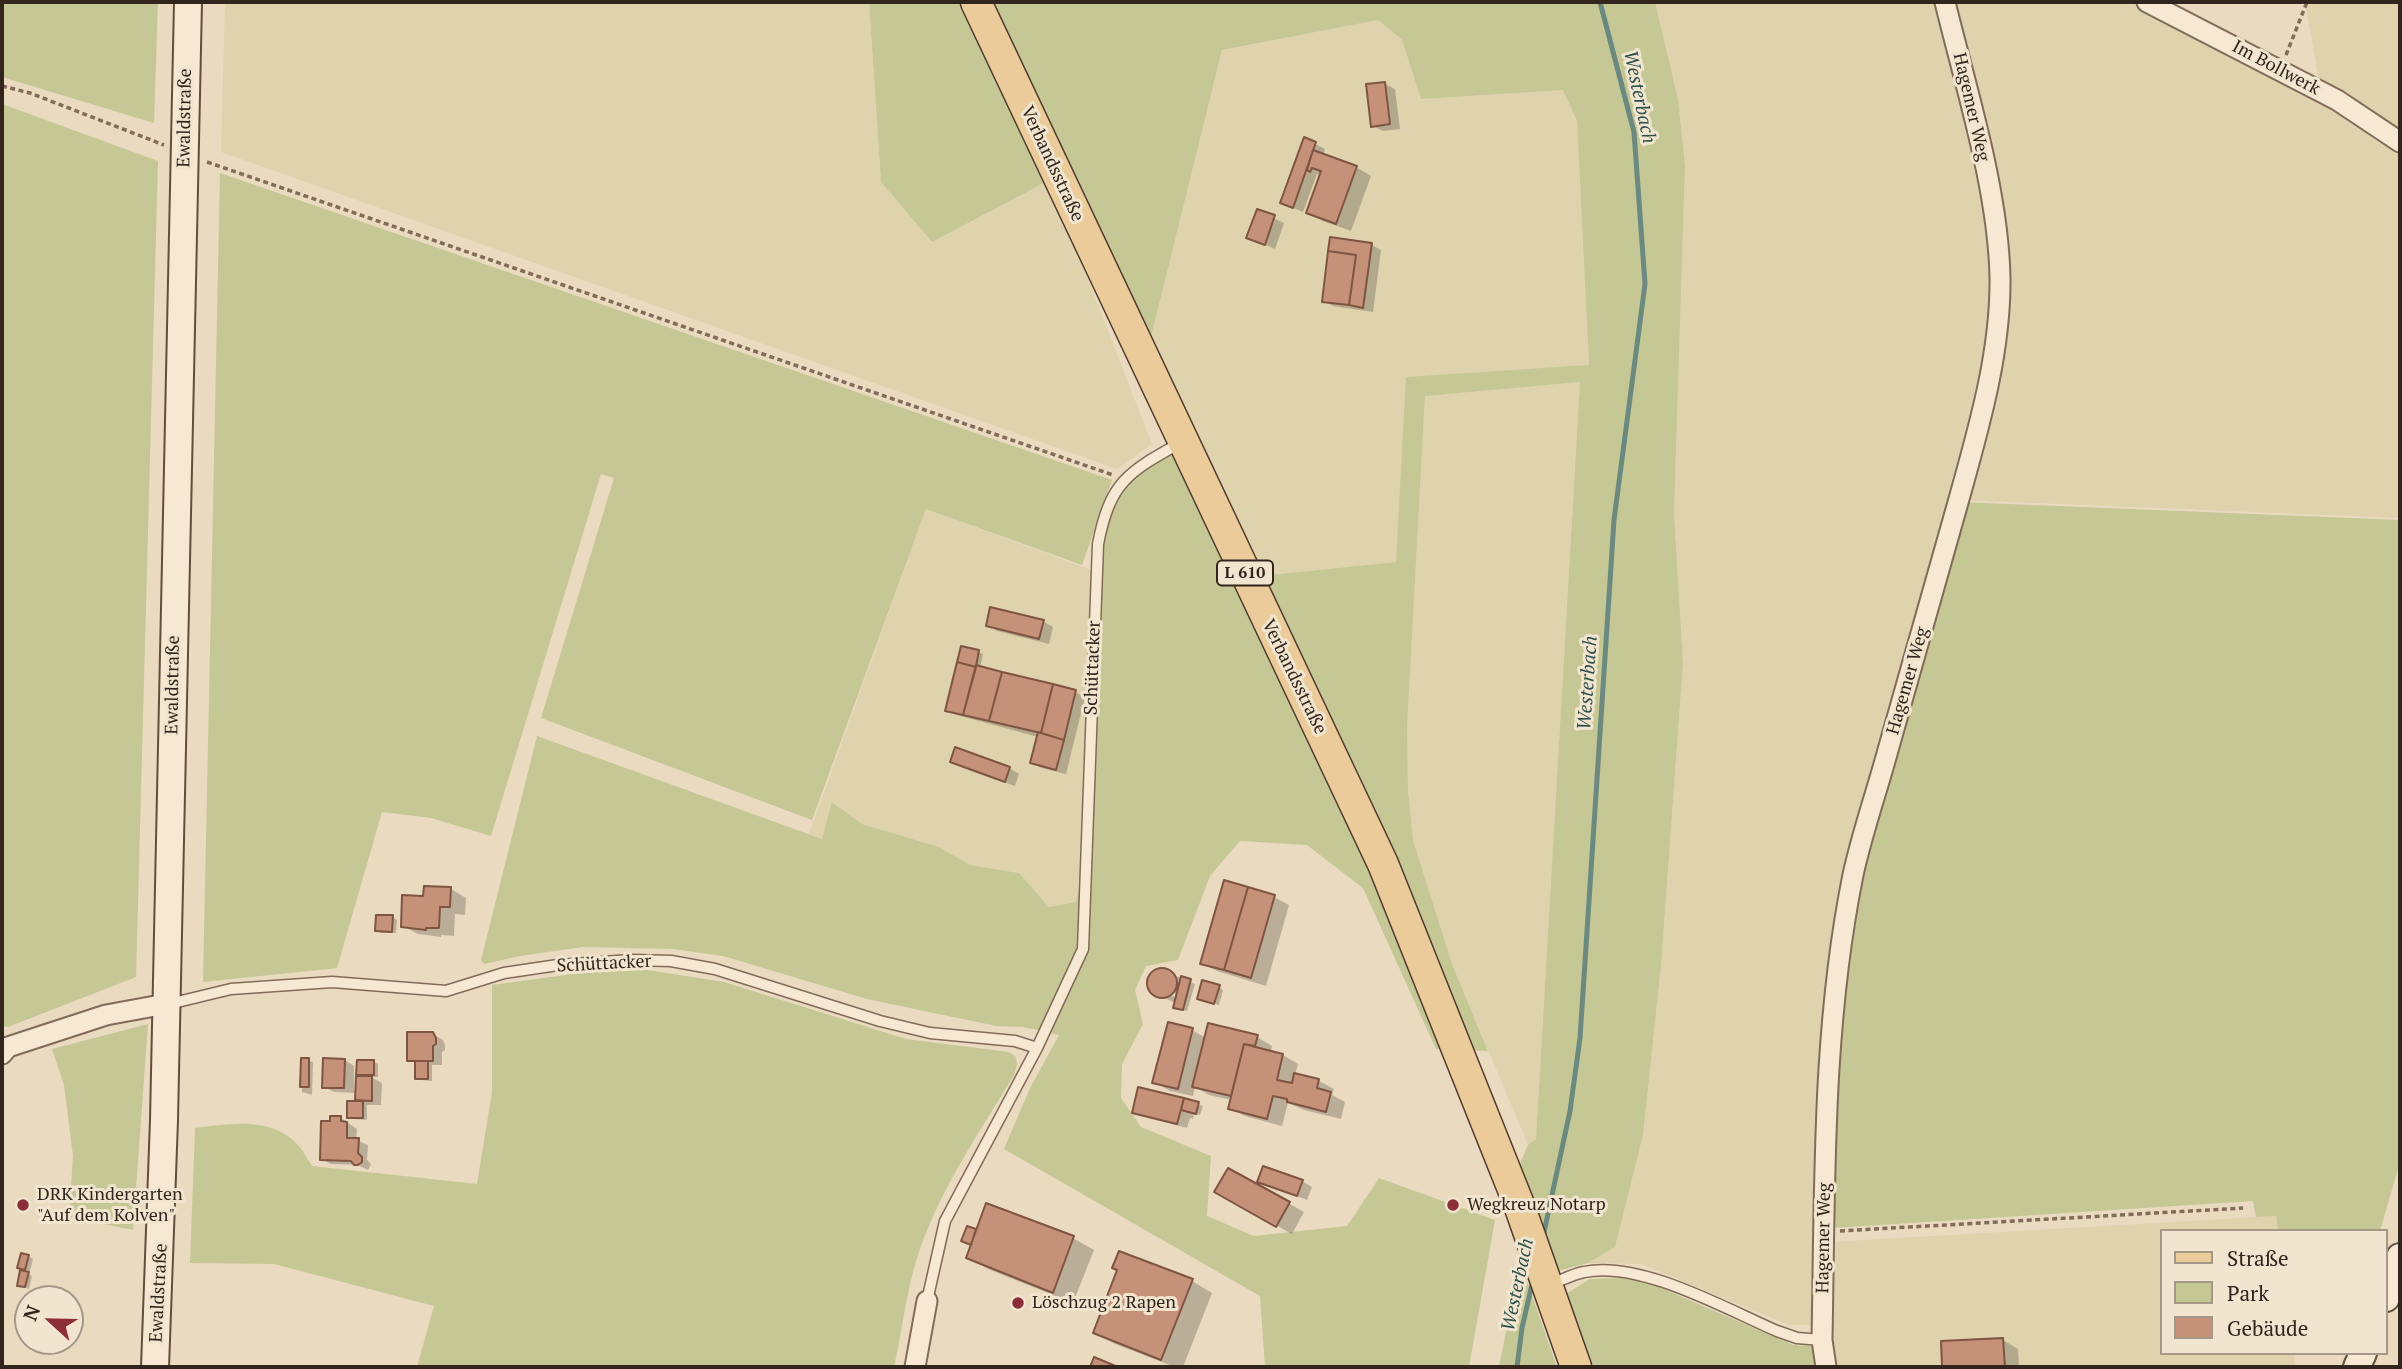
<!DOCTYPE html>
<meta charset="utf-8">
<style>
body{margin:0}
#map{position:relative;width:2402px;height:1369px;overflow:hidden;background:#eadac0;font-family:"PT Serif",serif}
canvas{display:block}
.frame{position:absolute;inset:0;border:4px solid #32251d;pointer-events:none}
.legend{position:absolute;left:2160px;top:1229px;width:228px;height:126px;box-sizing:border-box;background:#f2e5cf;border:2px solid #a59888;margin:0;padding:9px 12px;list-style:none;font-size:21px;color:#32251d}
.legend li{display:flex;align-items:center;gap:14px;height:35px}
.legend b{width:35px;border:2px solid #a59888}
.north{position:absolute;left:14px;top:1285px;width:70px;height:70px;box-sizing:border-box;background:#f2e5cf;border:2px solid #a59888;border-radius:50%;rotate:292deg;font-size:19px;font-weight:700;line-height:28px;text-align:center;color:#32251d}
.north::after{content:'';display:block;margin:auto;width:24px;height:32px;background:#8c2e37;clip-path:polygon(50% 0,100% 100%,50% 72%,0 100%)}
</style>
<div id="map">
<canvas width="2402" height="1369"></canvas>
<div class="frame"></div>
<ul class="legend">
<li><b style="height:9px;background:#ebcb9a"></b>Straße</li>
<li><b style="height:19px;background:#c5c795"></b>Park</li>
<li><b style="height:19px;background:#c59279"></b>Gebäude</li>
</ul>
<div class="north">N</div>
</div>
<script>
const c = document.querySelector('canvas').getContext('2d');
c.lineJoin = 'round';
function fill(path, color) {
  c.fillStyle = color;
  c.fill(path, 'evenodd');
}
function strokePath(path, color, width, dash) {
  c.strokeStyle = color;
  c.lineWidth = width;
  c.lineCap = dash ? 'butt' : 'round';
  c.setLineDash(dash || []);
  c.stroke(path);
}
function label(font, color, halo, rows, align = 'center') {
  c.font = font + ' "PT Serif",serif';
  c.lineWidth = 6;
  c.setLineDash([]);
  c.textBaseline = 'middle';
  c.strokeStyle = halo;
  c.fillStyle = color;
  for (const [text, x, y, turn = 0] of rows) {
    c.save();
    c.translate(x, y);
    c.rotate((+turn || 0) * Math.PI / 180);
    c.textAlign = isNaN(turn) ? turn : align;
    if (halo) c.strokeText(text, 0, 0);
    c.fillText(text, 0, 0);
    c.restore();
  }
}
fill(new Path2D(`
 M225,2H869L881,182L932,242L1044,183L1083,266L1152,444L1117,469L221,152Z
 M1655,2H1940L1994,231L1990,365L1956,501L1816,1325H1789L1641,1264L1588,1263L1615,1247L1643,1135L1661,966L1683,663L1674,513L1685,165L1678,99Z
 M1947,2H2144L2400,143V518L1961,500L2001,280Z
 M2305,2H2400V141L2319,81Z
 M1378,20L1402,40L1421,99L1563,90L1577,121L1589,366L1407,377L1397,562L1260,576L1149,345L1222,50Z
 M1580,382L1536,1139L1528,1145L1452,964L1413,840L1408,790L1407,727L1425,395Z
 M926,509L1097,572L1096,817L1076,902L1049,907L1019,873L970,865L939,847L862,824L833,802L822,839L809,834Z
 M2276,1216L2278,1231H2162V1353H2294L2295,1367H1830V1242Z`), '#dfd3ae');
fill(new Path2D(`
 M2,2H158L154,123L2,77Z
 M869,2H959L1044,183L932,242L881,182Z
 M989,2H1655L1678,99L1685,165L1674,513L1683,663L1661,966L1643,1135L1615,1247L1588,1263L1557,1271L1519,1166L1528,1145L1536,1139L1580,382L1425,396L1407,727L1408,790L1413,840L1452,964L1488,1051L1436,1049L1363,888L1307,845L1240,841L1210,876L1178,960L1146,966L1135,990L1143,1024L1122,1064L1121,1098L1141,1127L1211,1156L1207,1216L1254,1236L1347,1226L1379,1178L1495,1220L1469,1367H1265L1260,1296L1004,1149L1030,1088L1059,1035L1023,1027L996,1026L867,999L723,956L673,949L583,947L520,956L484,964L481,960L537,736L822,839L832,802L862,824L939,847L970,865L1019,873L1049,907L1076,902L1094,819L1098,544L1121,493L1137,473L1173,453L1274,665L1260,576L1396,562L1406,377L1589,365L1577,121L1563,90L1421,99L1402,40L1378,20L1222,50L1149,345Z
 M2,104L158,161L136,977L8,1027L2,1026Z
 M220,173L1112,480L1082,565L926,509L812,820L541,718L614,478L601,474L491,836L431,818L382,812L337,968L203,982Z
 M1960,502L2400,520V1162L2380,1231H2278L2276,1216L2256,1217L2253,1201L1833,1228L1832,1074L1860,872Z
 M641,969L724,982L906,1039L1009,1052L1016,1057L1017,1065L1014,1075C976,1138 932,1201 913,1272C905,1303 901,1336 894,1367H417L434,1306L274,1264L190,1263L195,1128C229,1124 269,1116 296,1143C302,1149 307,1158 312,1166L477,1184L492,1092V985L595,971Z
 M148,1024L133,1230L69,1217L73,1156L64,1085L52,1049Z
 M1520,1261L1557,1367H1499Z
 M1621,1278L1645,1281L1793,1345L1814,1346L1818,1367H1589L1564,1295L1590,1279Z`), '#c5c795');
fill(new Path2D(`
 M1385,84L1395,89L1400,129L1383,131L1373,126Z
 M1305,139L1325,149L1323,155L1356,167L1371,176L1351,231L1323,221L1308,212L1321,176L1317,174L1303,212L1282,203Z
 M1258,211L1284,223L1275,249L1248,237Z
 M1372,245L1381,250L1373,312L1333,306L1324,301Z
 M991,609L1044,622L1053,627L1049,644L997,631L988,625Z
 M979,652L983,654L980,668L1075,692L1085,697L1066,774L1042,768L1032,763L1038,737L957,715L947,710Z
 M952,762L1009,768L1019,774L1015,786L962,767Z
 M451,889L466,898L465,915L455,914L454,936L441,935V937L418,934L403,926L425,898Z
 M1274,897L1289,905L1266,986L1217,971L1202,963Z
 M393,917L397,920L396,933H381L377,930Z
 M1162,970L1195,984L1187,1011L1179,1009L1177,1001L1173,1002L1153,992L1149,983L1153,974ZM1166,988L1178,995V999L1164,991Z
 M1219,987L1223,990L1219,1005L1203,1000Z
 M1192,1030L1206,1038L1257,1037L1272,1046L1271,1052L1283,1055L1298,1064L1295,1075L1319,1081L1334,1089L1332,1095L1345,1102L1341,1119L1304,1110L1288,1103L1282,1126L1245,1116L1230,1108L1232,1100L1209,1095L1195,1087L1193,1096L1170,1091L1154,1082Z
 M432,1034L443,1040L445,1045V1050L442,1052V1065H432V1081L421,1080L417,1078V1064L409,1060Z
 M302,1059L313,1062L312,1095L302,1092Z
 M345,1060L354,1066V1093L334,1092L324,1087Z
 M374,1062L378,1064V1077H371L382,1083L381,1105H367V1120L353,1119L349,1117V1103H363L357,1099L364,1077L358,1074Z
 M1183,1100L1203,1106L1200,1115L1194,1114L1193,1119L1190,1118L1187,1128L1144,1117L1134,1112Z
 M341,1118L357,1129L356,1140L368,1145L367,1160L371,1164L368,1170L358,1165L331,1164L321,1159L332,1123Z
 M1229,1170L1304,1212L1292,1234L1217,1192Z
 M1302,1181L1312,1187L1307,1200L1259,1182Z
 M987,1205L1073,1238L1094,1250L1073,1303L988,1269L968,1257L972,1244L968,1228L977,1232Z
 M28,1256L33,1259L30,1271L23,1270Z
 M1119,1270L1192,1281L1212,1293L1183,1367H1175L1115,1344L1095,1332Z
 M28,1274L32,1276L29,1289L19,1285Z
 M2003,1340L2018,1349L2019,1367H1944L1943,1343Z`), '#0003');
strokePath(new Path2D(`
 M1543,1237L1570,1111L1580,1038L1614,520L1645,284L1634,132L1600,2
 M1517,1367L1522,1328L1533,1280`), '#6b897f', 5);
const building = new Path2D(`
 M1385,82L1390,124L1371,127L1366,84Z
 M1304,137L1316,142L1293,208L1280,203Z
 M1313,150L1357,166L1336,224L1306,213L1321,171L1312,168L1310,172L1307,170Z
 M1257,209L1275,215L1265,245L1246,238Z
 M1330,237L1372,243L1363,308L1349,305L1356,255L1328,251Z
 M1328,251L1356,255L1349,305L1322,302Z
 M990,607L1044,620L1039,639L986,626Z
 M961,646L979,650L976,667L957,662Z
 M957,662L976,667L963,715L945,711Z
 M976,665L1002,672L989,721L963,715Z
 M1002,672L1053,684L1041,733L989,721Z
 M1053,684L1076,690L1064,740L1041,733Z
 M1038,732L1064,740L1056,770L1030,763Z
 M955,747L1010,767L1005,782L950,762Z
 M1224,880L1248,887L1224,970L1200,964Z
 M424,886L451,887L450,907H440L439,928H426V930L401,927L402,895L423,896Z
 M1248,887L1275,895L1251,978L1224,970Z
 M376,915H393L392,932L375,931Z
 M1147 983a15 15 0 1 1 30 0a15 15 0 1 1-30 0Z
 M1181,976L1191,979L1183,1010L1173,1008Z
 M1202,980L1220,985L1214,1004L1197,999Z
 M1168,1022L1193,1028L1178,1089L1152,1083Z
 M1208,1023L1258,1035L1255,1046L1244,1044L1231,1096L1192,1087Z
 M407,1032H433L436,1038V1044L433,1046V1061H407Z
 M1244,1044L1283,1054L1277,1080L1292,1083L1294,1073L1319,1079L1317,1088L1331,1092L1326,1112L1287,1102V1099L1273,1096L1267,1119L1228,1109Z
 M301,1058H309V1087H300Z
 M323,1058L345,1059L344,1088H322Z
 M357,1060H374V1075H356Z
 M415,1061H428V1079H415Z
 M356,1076H372V1101L355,1100Z
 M1138,1087L1184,1098L1177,1124L1132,1113Z
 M1184,1098L1199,1102L1196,1114L1181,1110Z
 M347,1101H363V1118H347Z
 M330,1116H341V1121L347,1122V1138H359L358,1153L362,1157V1162L358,1165H354L351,1161L320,1160L321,1121H330Z
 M1263,1166L1303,1180L1297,1196L1257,1182Z
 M1228,1168L1290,1202L1276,1227L1214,1192Z
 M986,1203L1074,1236L1053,1293L966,1258Z
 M967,1226L976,1229L971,1245L961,1241Z
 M1119,1251L1193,1279L1161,1360L1093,1333L1117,1270L1112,1268Z
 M21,1253L29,1255L25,1270L17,1268Z
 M20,1270L29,1272L25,1287L17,1286Z
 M2003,1338L2005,1367H1942L1941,1341Z
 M1094,1357L1118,1367H1090Z`);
fill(building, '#c59279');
strokePath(building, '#7f5441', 2);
const lane = new Path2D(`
 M169,1004L231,989L332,982L446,991L504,973L558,965L632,960L671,961L715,969L880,1021L930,1033L1015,1041L1037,1048
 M1549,1285C1560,1281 1573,1274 1584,1272C1640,1260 1726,1309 1777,1331L1797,1338L1822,1340
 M927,1301L945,1221L1037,1048L1083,949L1098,544C1110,482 1128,472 1180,443`);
const street = new Path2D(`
 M2147,2L2337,100L2400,142
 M2,1054L8,1047L106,1015L166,1004
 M915,1367L927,1301
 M1826,1367L1822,1340C1825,1184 1822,1028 1853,875C1862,833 1877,791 1888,750C1912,666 1935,582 1959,499C1979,427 2001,352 2000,277C1998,188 1966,89 1945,2`);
const secondary = new Path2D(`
 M2386,1298L2400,1257
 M155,1367L164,1120L188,2
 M2357,1367L2363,1353`);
const primary = new Path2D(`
 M976,2L1383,864L1518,1202L1576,1367`);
strokePath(lane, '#826b59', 13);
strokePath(street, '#826b59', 23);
strokePath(secondary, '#634d3d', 30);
strokePath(primary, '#4f3a2e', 33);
strokePath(new Path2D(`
 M2286,55L2307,2
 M2,86L30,93L164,145
 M207,162L1113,475
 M1840,1231L2243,1208`), '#826b59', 3.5, [5, 3.5]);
strokePath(lane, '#f6e8d2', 10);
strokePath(street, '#f6e8d2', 19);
strokePath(secondary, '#f6e8d2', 26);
strokePath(primary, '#ebcb9a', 30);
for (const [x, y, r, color] of [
 [23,1205,7,"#8c2e37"],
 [1453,1205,7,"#8c2e37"],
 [1018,1303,7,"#8c2e37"]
]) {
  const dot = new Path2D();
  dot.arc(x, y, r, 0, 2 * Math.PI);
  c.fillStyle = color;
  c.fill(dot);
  strokePath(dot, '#f2e5cf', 2.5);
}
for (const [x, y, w] of [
 [1245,573,56]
]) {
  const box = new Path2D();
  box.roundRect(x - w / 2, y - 12.5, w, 25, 5);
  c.fillStyle = '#f2e5cf';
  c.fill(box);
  strokePath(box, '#32251d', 2);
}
label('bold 16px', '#32251d', null, [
 ["L 610",1245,573]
]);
label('18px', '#32251d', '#f2e5cf', [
 ["Im Bollwerk",2276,68,28],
 ["Hagemer Weg",1971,107,77],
 ["Ewaldstraße",185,118,-89],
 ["Verbandsstraße",1052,164,65],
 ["Schüttacker",1093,668,-88],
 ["Verbandsstraße",1294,677,64],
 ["Hagemer Weg",1908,681,-74],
 ["Ewaldstraße",173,685,-89],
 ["Schüttacker",604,964,-3],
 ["Hagemer Weg",1824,1238,-89],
 ["Ewaldstraße",159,1293,-87]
]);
label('18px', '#32251d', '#f2e5cf', [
 ["DRK Kindergarten",37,1195],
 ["\"Auf dem Kolven\"",37,1216],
 ["Wegkreuz Notarp",1467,1205],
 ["Löschzug 2 Rapen",1032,1303]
], 'left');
label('italic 19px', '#2d514b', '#f2e5cf', [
 ["Westerbach",1639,97,78],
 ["Westerbach",1588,683,-86],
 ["Westerbach",1518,1285,-78]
]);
</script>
